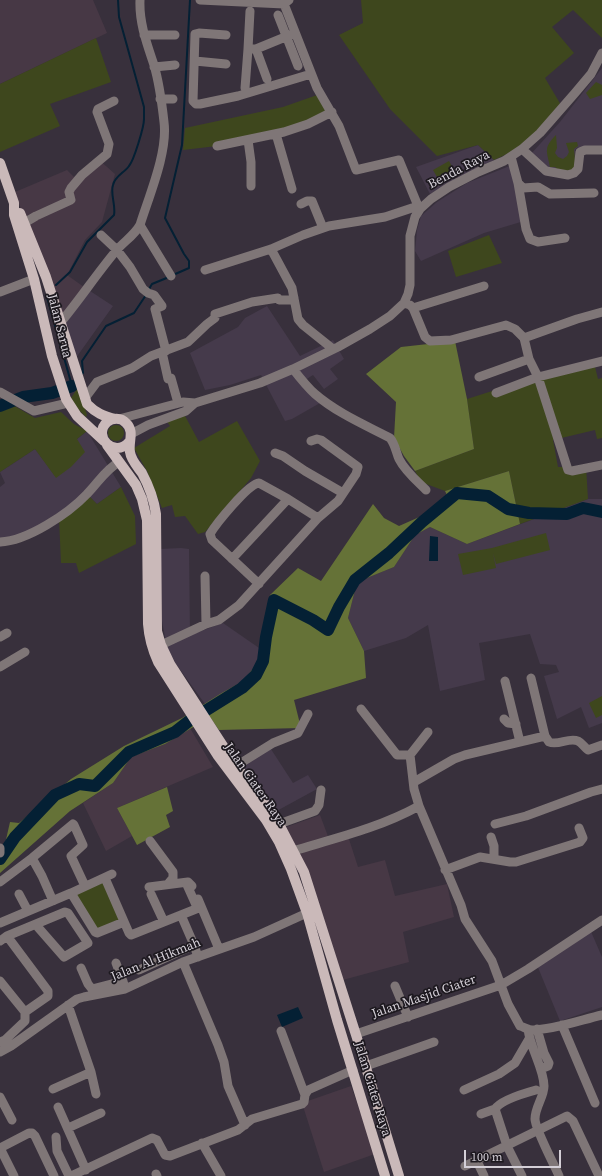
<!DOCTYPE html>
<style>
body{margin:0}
#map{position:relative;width:602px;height:1176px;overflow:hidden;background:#38303c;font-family:"Source Serif 4",serif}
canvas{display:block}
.scale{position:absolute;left:464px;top:1150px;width:97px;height:18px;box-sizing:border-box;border:2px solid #d4cfd7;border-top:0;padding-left:5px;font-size:12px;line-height:14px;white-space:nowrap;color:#d4cfd7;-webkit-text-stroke:3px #1d191f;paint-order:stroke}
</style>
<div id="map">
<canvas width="602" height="1176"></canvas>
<div class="scale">100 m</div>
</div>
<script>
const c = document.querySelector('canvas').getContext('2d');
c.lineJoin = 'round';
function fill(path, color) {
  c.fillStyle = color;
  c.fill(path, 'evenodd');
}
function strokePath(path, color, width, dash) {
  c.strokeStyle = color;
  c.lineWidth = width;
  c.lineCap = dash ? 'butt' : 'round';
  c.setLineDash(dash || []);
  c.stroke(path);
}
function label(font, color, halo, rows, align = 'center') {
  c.font = font + ' "Source Serif 4",serif';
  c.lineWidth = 3.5;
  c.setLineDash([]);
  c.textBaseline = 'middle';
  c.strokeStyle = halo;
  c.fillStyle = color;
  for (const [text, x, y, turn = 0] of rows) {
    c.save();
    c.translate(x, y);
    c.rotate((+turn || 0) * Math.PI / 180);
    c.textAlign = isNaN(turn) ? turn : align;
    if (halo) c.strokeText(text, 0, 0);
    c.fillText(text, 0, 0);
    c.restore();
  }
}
fill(new Path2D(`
 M602,68V147H578L575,150V168L572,171L545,169L530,155L560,122Z
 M478,145L494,160L430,194L416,167Z
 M512,165L524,221L484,233L421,261L415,251L417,230L421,216L437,202L467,183Z
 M84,287L113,306L73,362L60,325Z
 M267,306L300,356L333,340L344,359L330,369L338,379L324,389L313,375L302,382L320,403L292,419L285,421L261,375L230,385L205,390L190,353L238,327L245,318Z
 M87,431L121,487L97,504L88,495L25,538L0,547V487L5,483L0,472L35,449L56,477L77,439Z
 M588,499H602V723L589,728L581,707L557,719L544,676L559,672L556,665L540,664L530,634L479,643L485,680L440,691L428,625L406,638L364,651L348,618L357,582L394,567L415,535L430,527L467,544Z
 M181,548L189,549L190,635L223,623L262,650L256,665L243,681L205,704L168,653L162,621L160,549Z
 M267,743L293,783L308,775L317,789L273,813L239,764Z
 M589,927L602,957V1007L560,1021L537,965Z`), '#453a4b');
fill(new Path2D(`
 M0,0H93L107,33L0,84Z
 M98,159L115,174L102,222L85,240L67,275L84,287L60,325L15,192L67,170L74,177Z
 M190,728L213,767L117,808L132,836L106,851L83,803L113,783L131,757L165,744Z
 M320,815L329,839L347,833L358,867L385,860L395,896L447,884L454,917L403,932L409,962L339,981L299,860L281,829Z
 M351,1086L375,1154L324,1172L302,1103Z`), '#473845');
fill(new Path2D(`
 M361,0H602V38L573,10L552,27L574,53L545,78L561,105C539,130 525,147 494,160L478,145L437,156L390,109L339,35L363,23Z
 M96,38L111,82L50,104L60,126L0,152V84Z
 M596,82L602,85V95L590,99L586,93Z
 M320,94L332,112L308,124L217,146L183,150L185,128L283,107Z
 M556,135L557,148L555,153L558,157L563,159L567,156L569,152L566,143L577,142L578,146L574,149L575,160L574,170L561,172L555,167H550C547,151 543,148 556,135Z
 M449,161L456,174L440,182L433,170Z
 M489,235L502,263L456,277L448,251Z
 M593,359L598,379L602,378V438L597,439L595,430L553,440L558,467L586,466L588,499L520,524L509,471L445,491L421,482L415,471L474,449L467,399Z
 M77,389H79L87,415L86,417L78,409L71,398Z
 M0,403L11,404L35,418L61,412L74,424L87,431L77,439L85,452L71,467L56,478L35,449L0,472Z
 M184,414L199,442L237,421L260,461L251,478L205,532L198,534L185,516L175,517L172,505L162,508L147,471L134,448L170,426L166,420Z
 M108 433a8 8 0 1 1 16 0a8 8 0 1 1-16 0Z
 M121,487L135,516L136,544L79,573L76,563H61L59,518L88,495L97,504Z
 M546,533L550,550L496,564L493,553L496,568L463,575L458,554L492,548Z
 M602,696V715L596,718L589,703Z
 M107,877L124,922L97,933L71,893Z`), '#3e471d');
fill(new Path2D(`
 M455,341L467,399L474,449L415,471L404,456L394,438L396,402L366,374L401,347Z
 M509,471L520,524L467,544L430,527L415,535L394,567L357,582L348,618L364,651L366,678L294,700L301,728L219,730L210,717L165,744L131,757L113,783L70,811L0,873V849L5,844L10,822L19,823L71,779L124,746L182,718L220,694L243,681L256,665L262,650L270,595L298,568L321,581L373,504L384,518L399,526L451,503L445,491Z
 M167,787L173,811L166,815L170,827L137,845L117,808Z`), '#657237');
fill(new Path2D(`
 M430,536L438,537V561H429Z
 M298,1007L303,1018L282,1027L277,1015Z`), '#042034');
strokePath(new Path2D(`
 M173,275L189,268V261L184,254L165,218L182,145L190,0
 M56,285L70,272L87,242L114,215C116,205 110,194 113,185C115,176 124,173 129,166C134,160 144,127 144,119C144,115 144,111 144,107L119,17L118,0
 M149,289L152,284L169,277
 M47,297L72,386
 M81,375L83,373L82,361L106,326L134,313L146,295
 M72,386L76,381`), '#042034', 2);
strokePath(new Path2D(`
 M0,406L23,397L52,393L72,386
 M0,859L15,837L55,795L79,784L95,786L129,752L175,732L189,721L242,688L256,675L263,661L266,637L274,600L313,620L328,630L339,607L355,580L389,553L422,522L457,493L488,496L508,509L529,513L567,514L583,508L602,512`), '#042034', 12);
strokePath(new Path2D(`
 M200,0L284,4L289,0
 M284,4L317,88L339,126L356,170L399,160L418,206L420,209
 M250,11L248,49H256L295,33
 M278,15L298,66
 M144,35H175
 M226,35L199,33L195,34L193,101L196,104H200L238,96L311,74
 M256,49L267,79
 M195,61L226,64
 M154,67L175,65
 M245,88L248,49
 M160,99H173
 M276,134L292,189
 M248,140L251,162V186
 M217,146L284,132L308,124L332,112
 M522,149L546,171L568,175L574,173L578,169L580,152L585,150H602
 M511,157L518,183L523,188L538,187L550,194L594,193
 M518,183L526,229L530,239L538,242L565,238
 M301,204L307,201H312L323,228
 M140,225L171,276
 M19,226L36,216L71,200L69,192L71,188L82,175L107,154L109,144L97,112L98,109L114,101
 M101,235L117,250L130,267L143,289L148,293L154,295L162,306L155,309L166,351
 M271,249L292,288L298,319L303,325L333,349
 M205,270L271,249L303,235L329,226L385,217L418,206
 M0,292L34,279
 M404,303L410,305L413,308L425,337L430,341L451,340L506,325L515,329L524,338L529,359L538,377L568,470L572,471L602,465
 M413,308L484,286
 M61,322C80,299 96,275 115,252C123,242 134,236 140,225C149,196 168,152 164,122C162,104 159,82 154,65C147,44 139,23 140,0
 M524,338L577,319L602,312
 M162,352L168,379L171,378L178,403
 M293,369C300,378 307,387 315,394C337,413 365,425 390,438C395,444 396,452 399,459C405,471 416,480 426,490
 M479,377L529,359
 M0,392L34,411L68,403
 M496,393L538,377L602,361
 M85,398L97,382L132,368L151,356L188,342L207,324L215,318V314L252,302L278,298L279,300H289L294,298
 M119,419L183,402L195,403L260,383L293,369L338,347L370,329L390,316L404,303L408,294L410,285V236L415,217L420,209L431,199L449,187L478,172L504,161L522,149L540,133L575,93L591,74L602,53
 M131,434L148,425L186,411L195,403
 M275,453L283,456L305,471L343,493
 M0,542C27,541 68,514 87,494C98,483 105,470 119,462
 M232,559L288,499
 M205,576L206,624
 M259,584L212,540L210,534C216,524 248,484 259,483L288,499L318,518
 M0,637L7,633
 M161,645L206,624L219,620L239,605L318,518L338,501L356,474L358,467L321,440L317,439L311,441
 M0,667L25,652
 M531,678L545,736L549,742C558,746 569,737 578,741C582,743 584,747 588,750L602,745
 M505,681L520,742
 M361,709L397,755H410
 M504,719L508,723L516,724
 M428,732L410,755L414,789L419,806L461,905L465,919L492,961L508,1004L520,1026C524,1027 528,1030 532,1030C553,1030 581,1020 602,1015
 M236,766L273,743L298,733L308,714
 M414,782L454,759L465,755L545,736
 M279,824L315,811L319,805L321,790
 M495,824L526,816L591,792L602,789
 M491,837L494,846V859
 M150,841L173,872V878L168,884
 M0,848V853
 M293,851C336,838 379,828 419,806
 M32,858L42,876L53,901
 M445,870L480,857L510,862H516L580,842L583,838L579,828
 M105,878L129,933L131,935L196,909V905L187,885
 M0,882L32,858L73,824L74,825L83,845L71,856L85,886
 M149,887L188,882L192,886
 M71,893L95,932L97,933L124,922
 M19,894L28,911
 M151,894L164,922
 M198,899L219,949
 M181,915L194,945
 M0,923L71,893L112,874
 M7,936L48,991V996L25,1012
 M0,941L7,936L65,912L68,913L88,943L64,957L36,925
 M183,962L218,1045L224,1062L228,1086L245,1125
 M116,963L125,987
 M81,968L88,984L92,989L123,981
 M139,970L194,945L198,957
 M0,981L25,1012V1021L5,1040L0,1042
 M395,986L408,1017
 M68,1005L91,1072L96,1094
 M562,1025L595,1103
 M528,1029C530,1048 544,1069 544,1086C544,1097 535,1107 535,1119C535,1129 554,1164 559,1176
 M537,1029L544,1053L549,1063L548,1066L543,1068
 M356,1034L501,985L528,969L602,920
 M0,1052L11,1046L77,999L84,997L125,989L183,962L254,937L307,913
 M366,1066L434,1042
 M53,1089L91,1072
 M464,1090L499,1074L515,1063L529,1039
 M305,1095L308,1090L353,1070
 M0,1097L12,1120
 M58,1107L86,1170
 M481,1114L495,1109
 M68,1128L101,1113
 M56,1137L57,1151L69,1176
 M202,1143L221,1176
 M0,1148L29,1133H32L35,1136L54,1176
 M0,1148L14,1176
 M477,1161L484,1176
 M465,1166L567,1116L573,1121L599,1176
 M156,1174L157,1176
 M71,1176L152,1138L157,1140L165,1155L170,1156L238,1130L252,1119L302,1104L304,1102L305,1095L281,1031
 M522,1176L507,1146L495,1109C501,1100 525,1093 536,1090`), '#7f7677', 9);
strokePath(new Path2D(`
 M0,163L14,203V215L34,279L52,356L66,399L77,416L104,441
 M20,213L46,277L87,404C96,413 103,416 115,419
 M129,442C114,459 92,436 107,422C112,418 121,417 126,423C135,431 128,442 130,452C131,460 137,466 142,473C149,486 154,500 156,514L157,631L161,645L170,664L236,766L259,795L279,824L304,872L357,1038L399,1176
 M107,445L136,485L142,499L147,520L148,624C149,638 152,649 158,662L218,756L266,820L279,842L291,869L307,913L337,1020L385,1176`), '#cab9b9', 10);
label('13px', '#d4cfd7', '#1d191f', [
 ["Benda Raya",459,170,-28],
 ["Jalan Sarua",59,326,76],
 ["Jalan Ciater Raya",255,785,55],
 ["Jalan Al Hikmah",156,960,-22],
 ["Jalan Masjid Ciater",424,997,-19],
 ["Jalan Ciater Raya",372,1089,73]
]);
</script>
